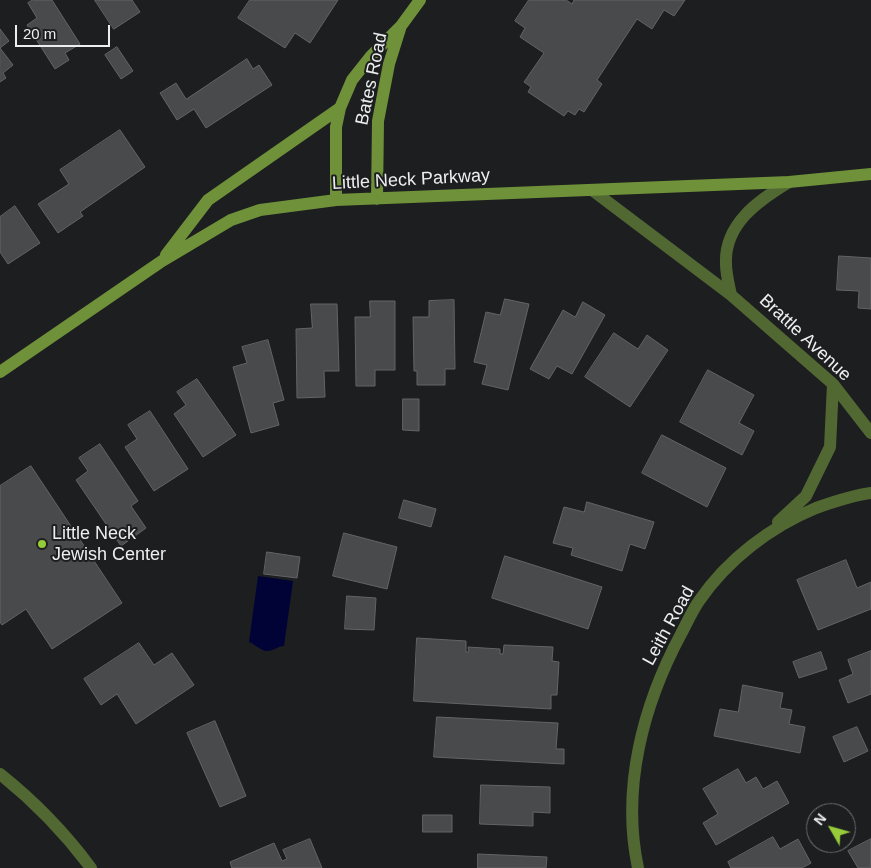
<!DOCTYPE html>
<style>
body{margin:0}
#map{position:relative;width:871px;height:868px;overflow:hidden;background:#1d1e20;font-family:Arial,sans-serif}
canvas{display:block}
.north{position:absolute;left:806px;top:803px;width:50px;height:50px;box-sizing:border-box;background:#1d1e20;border:1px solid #707173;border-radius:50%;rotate:308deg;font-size:14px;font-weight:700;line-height:20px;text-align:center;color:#edeeef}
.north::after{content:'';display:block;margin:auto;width:18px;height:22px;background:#96cc39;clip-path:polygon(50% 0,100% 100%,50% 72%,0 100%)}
.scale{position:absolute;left:15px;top:25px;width:95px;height:22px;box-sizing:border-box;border:2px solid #edeeef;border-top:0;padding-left:6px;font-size:15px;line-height:18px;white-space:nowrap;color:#edeeef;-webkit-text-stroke:4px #1d1e20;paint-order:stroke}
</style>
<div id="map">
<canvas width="871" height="868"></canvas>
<div class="north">N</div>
<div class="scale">20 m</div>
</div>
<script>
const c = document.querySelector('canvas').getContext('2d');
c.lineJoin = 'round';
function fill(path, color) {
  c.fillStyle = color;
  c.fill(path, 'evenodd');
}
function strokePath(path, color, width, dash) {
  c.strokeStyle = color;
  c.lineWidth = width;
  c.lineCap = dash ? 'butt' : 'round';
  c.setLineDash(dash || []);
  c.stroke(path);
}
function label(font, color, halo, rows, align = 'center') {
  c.font = font + ' Arial,sans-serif';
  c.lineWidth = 4;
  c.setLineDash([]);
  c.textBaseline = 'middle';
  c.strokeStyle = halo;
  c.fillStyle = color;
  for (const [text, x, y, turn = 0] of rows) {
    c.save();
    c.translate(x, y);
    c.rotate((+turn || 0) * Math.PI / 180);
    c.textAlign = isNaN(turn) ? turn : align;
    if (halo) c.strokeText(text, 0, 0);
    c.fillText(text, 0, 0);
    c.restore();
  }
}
fill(new Path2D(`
 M258,576L293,581L284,646C278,646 277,649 272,650C263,654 257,645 249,642Z`), '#010336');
const building = new Path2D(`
 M33,0H52L80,44L65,53L69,60L55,69L27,25L37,18L28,3Z
 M95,0H132L140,12L114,29Z
 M250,0H338L310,43L295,33L285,48L238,18Z
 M529,0H566L572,4L574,0H685L674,16L664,10L652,29L637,19L597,80L602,84L584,112L579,109L575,115L568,111L564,116L528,92L531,87L524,82L544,53L520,37L525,28L515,21Z
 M0,29L9,41L0,48L13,65L3,73L6,78L0,82Z
 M117,47L133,71L121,79L105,55Z
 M247,59L253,69L259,65L272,85L206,128L194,109L177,120L160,93L176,83L186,99Z
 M120,130L145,167L80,212L83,216L58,233L38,204L69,184L60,170Z
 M15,206L40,243L8,264L0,252V217Z
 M839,256L871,258V309L858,308L859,291L837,290Z
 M505,299L529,304L508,390L482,384L487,365L474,362L486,312L500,315Z
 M454,300L455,369H445V385H417V371H414L413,317H429V301Z
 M370,301H395V370H375V386H356L355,317H370Z
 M583,302L605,315L572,374L557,366L549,379L530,369L563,310L575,317Z
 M311,304H337L339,371H324L325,397L297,398L296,329L312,328Z
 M614,333L638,349L647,335L668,350L630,407L585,377Z
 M268,340L284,400L273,403L279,425L251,433L233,367L247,363L242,347Z
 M708,370L754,395L739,423L754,431L742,455L680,422Z
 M197,379L236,435L203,457L174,414L186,405L177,392Z
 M403,399H419V431L403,430Z
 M150,411L188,469L154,491L125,447L137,439L128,425Z
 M662,435L726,468L707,507L642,473Z
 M100,444L138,501L131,506L146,528L121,546L76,480L88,471L79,458Z
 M31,466L122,603L52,649L26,609L2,625L0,622V486Z
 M404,500L436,509L431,527L399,518Z
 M587,502L654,522L645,549L630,544L622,571L571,555L573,548L553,543L564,507L584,512Z
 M344,533L397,547L387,589L333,576Z
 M267,552L300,557L297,578L264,574Z
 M505,556L602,587L588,629L492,598Z
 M846,560L857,588L871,582V609L818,630L797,580Z
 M347,596L376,598L374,630L345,629Z
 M417,638L466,641V652H469L468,647L500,649V654H503L504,645L553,647L552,661L559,662L557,695H551V709L414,701Z
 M139,643L154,665L172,653L194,685L136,724L117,694L101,705L84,679Z
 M871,651V694L848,703L839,680L853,674L848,660Z
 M821,652L827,669L799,678L793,662Z
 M743,685L783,693L780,708L792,710L789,724L805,727L800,753L714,736L720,709L738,712Z
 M437,717L558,723L556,749H564V764L434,757Z
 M215,721L246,796L220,807L187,733Z
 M857,727L868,751L844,762L833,737Z
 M738,769L746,783L756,777L763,789L777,781L789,803L716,845L703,823L718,814L703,789Z
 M481,785L550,787V813L533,812V826L480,824Z
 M423,815H452V832H423Z
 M773,837L780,849L798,839L811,863L802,868H731L728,862Z
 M310,839L322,868H232L230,862L274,843L282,861L287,859L283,850Z
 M871,839V868H858L848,851Z
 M478,854L547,857L546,868H478Z`);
fill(building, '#484a4c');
strokePath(building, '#636467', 1);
strokePath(new Path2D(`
 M592,190L731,295L833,384L871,433
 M731,295C729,285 726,274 726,264C724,224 759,200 789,182
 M778,522L806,496L830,447L833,384
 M0,774C34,801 65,833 91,868
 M638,868C621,788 643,705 681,634C687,623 692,611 699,601C727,560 770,527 816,508C833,502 853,495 871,493`), '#526833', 12);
strokePath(new Path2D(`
 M377,199L378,121L389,64L400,29
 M336,200V127L340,108L352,80L371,56L401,26L420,0
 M166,255L208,200L340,108
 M0,372L162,261L231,220L260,210L336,200L789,182L871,174`), '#6f9139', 12);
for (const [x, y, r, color] of [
 [42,544,5,"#96cc39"]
]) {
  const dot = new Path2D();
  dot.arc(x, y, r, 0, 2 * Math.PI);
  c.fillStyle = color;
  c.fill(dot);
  strokePath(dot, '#1d1e20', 2);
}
label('18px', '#edeeef', '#1d1e20', [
 ["Bates Road",372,79,-78],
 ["Little Neck Parkway",411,180,-3],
 ["Brattle Avenue",805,338,43],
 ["Leith Road",669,626,-61]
]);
label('18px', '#edeeef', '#1d1e20', [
 ["Little Neck",52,534],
 ["Jewish Center",52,555]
], 'left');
</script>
